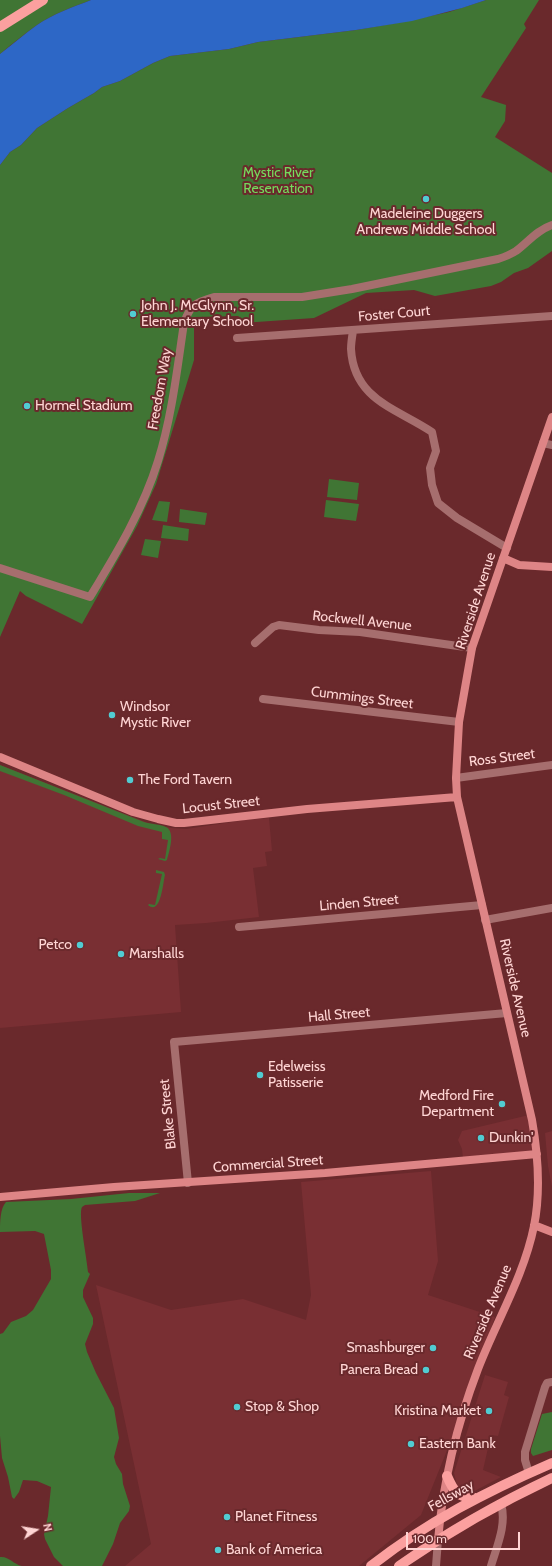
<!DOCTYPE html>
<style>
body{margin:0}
#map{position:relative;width:552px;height:1566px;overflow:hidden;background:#6a292c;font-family:Cabin,sans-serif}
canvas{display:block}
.north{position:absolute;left:16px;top:1510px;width:40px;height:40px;-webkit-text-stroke:3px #6a292c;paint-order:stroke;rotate:78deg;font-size:11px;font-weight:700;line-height:16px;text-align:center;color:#ffd5d4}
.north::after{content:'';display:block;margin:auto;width:14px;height:18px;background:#ffd5d4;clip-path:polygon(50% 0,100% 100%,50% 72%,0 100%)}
.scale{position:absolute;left:406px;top:1532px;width:114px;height:18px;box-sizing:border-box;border:2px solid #ffd5d4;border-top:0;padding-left:5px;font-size:12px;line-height:14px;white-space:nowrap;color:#ffd5d4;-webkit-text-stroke:3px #6a292c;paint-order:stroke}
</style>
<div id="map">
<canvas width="552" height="1566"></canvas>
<div class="north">N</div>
<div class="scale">100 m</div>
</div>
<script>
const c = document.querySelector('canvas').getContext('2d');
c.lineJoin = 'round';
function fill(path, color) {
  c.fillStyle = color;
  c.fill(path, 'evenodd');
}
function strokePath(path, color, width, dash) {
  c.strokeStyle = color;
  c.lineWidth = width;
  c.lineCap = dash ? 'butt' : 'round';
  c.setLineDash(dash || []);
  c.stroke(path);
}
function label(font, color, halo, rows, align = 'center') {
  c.font = font + ' Cabin,sans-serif';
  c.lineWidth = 4;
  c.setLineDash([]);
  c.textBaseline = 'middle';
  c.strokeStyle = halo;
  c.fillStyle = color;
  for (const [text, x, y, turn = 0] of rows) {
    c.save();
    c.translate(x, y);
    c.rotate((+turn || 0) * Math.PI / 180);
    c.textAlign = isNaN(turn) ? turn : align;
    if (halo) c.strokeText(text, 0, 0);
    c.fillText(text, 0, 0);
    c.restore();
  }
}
fill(new Path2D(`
 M0,765L153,825L172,828L186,829L245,820L269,818L272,851L265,852L267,866L253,868L259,917L206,923L175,925L181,1012L0,1028Z
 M529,1115L535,1152L463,1158L462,1149L458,1140L462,1131Z
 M552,1131V1187L548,1166L545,1133Z
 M431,1171L438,1261L428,1295L495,1317L456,1428L421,1515L359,1566H125L151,1544L96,1285L171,1310L243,1299L306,1320L311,1295L301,1182Z
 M485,1375L508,1382L504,1395L509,1397L498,1436L491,1435L483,1470L501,1477L467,1495L458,1489L454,1473Z`), '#792f33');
fill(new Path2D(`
 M0,0H91C73,7 53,14 37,25C24,34 12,44 0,54Z
 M486,0H539L524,24L526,28L481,97L506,105L505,121L495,137L552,173V251L528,268L514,273L501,282L491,286L435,296L414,290L366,293L314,318L242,323L241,318L238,316L195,317L194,320V360L156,484L137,526L82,624L26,596L20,591L0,637V165L10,152L21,145L37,128L68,108L94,93L102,87L120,81L153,63L170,56L229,49L258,42L356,30L402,22L449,12Z
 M329,479L359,483L357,500L327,497Z
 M326,500L359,504L356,521L324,517Z
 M159,501L170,502L167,522L152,520Z
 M180,509L207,513L205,525L179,522Z
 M163,525L189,529L188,541L161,538Z
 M145,539L161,541L158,558L141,555Z
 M0,765L144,822C151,824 160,824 166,827C176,832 169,852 167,860L165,861L158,859L160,858L165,859L168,840L162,839V832L138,826L64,795L0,771Z
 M156,870L164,872L165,875C163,882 161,916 148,905L149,904L155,905L162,874L156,873Z
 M129,1193H160L135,1201L85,1205L82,1207C78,1214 87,1259 88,1272L90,1274L83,1290V1297L93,1318V1324L85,1344L87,1352L96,1373L114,1408L119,1438L114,1457L116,1464L122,1474L123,1484L130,1506L129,1511L120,1523L113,1544L102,1566H63L54,1557L45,1539L44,1534L48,1516L51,1487L37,1481L23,1480L19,1492L14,1499L12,1497L8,1477L2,1458L0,1436V1334L3,1333L11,1322L26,1316L33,1310L51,1279V1270L44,1234L35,1231L0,1232C0,1223 0,1208 6,1202L71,1199Z
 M552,1412V1450L533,1456L531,1453V1449L542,1414Z
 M0,1557C9,1556 13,1564 22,1566H0Z`), '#407534');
fill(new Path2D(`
 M91,0H486L462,8L412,21L356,30L258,42L229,49L170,56L153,63L120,81L102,87L94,93L68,108L37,128L21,145L10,152L0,165V54C13,44 24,34 37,25C53,14 73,7 91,0Z`), '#2d67c6');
strokePath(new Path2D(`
 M353,331C352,337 351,343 351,349C354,400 396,408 432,432L436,451L430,468L432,485L438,503L457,518L507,548
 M237,338L552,316
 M543,443L552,445
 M0,568L90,597C116,554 143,510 158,461C172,416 177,370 184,323C190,305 196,302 214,297H302L352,289L498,259C504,257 510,255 516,251C528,242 537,230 552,225
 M255,643L273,627L279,625L319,630L360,632L472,648
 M263,699L459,722
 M456,778L552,765
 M485,920L552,908
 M239,927L482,905
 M188,1183L174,1042L507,1013
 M529,1473L525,1460V1452L545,1387L547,1383L552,1382
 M436,1566L438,1540
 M491,1566C497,1546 507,1524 501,1504`), '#a66e6e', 8);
strokePath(new Path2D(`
 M503,558L519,565L552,567
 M0,757L133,812L158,819L176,823H184L307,809L457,797
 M0,1197L114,1187L325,1173L537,1154
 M534,1225L552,1232
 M438,1540C443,1482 457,1424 478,1369C496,1322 524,1276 534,1226C541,1191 538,1154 532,1120L457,797L456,778L459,722L472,648L552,417`), '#de8586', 8);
strokePath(new Path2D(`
 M0,27L43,0
 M447,1476C454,1492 457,1497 475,1498
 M371,1566C427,1522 487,1491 552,1463
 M399,1566C448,1532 499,1503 552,1478`), '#fba09f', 10);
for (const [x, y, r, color] of [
 [426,199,4,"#51ccd2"],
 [133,314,4,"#51ccd2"],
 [27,406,4,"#51ccd2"],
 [112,715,4,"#51ccd2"],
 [130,780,4,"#51ccd2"],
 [80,945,4,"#51ccd2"],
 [121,954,4,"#51ccd2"],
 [260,1075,4,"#51ccd2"],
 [502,1104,4,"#51ccd2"],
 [481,1138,4,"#51ccd2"],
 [433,1348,4,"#51ccd2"],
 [426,1370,4,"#51ccd2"],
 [237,1407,4,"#51ccd2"],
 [489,1411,4,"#51ccd2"],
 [411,1444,4,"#51ccd2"],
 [227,1517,4,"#51ccd2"],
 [218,1550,4,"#51ccd2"]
]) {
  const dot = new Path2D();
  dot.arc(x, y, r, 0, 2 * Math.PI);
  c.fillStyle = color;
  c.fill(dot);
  strokePath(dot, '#6a292c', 1.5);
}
label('14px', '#75db5d', '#6a292c', [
 ["Mystic River",278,173],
 ["Reservation",278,189]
]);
label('14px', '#ffd5d4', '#6a292c', [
 ["Madeleine Duggers",426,214,"center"],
 ["Andrews Middle School",426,230,"center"],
 ["John J. McGlynn, Sr.",141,306],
 ["Elementary School",141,322],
 ["Hormel Stadium",35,406],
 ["Windsor",120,707],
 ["Mystic River",120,723],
 ["The Ford Tavern",138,780],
 ["Petco",72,945,"right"],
 ["Marshalls",129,954],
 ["Edelweiss",268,1067],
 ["Patisserie",268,1083],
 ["Medford Fire",494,1096,"right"],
 ["Department",494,1112,"right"],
 ["Dunkin'",489,1138],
 ["Smashburger",425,1348,"right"],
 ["Panera Bread",418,1370,"right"],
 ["Stop & Shop",245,1407],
 ["Kristina Market",481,1411,"right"],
 ["Eastern Bank",419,1444],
 ["Planet Fitness",235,1517],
 ["Bank of America",226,1550]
], 'left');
label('14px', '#ffd5d4', '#6a292c', [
 ["Foster Court",394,314,-5],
 ["Freedom Way",160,389,-80],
 ["Riverside Avenue",476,601,-72],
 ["Rockwell Avenue",362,621,6],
 ["Cummings Street",362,698,7],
 ["Ross Street",502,758,-7],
 ["Locust Street",221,805,-6],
 ["Linden Street",359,903,-5],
 ["Riverside Avenue",515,988,77],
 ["Hall Street",339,1015,-5],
 ["Blake Street",168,1114,-96],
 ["Commercial Street",268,1164,-4],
 ["Riverside Avenue",488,1312,-67],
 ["Fellsway",451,1496,-29]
]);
</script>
